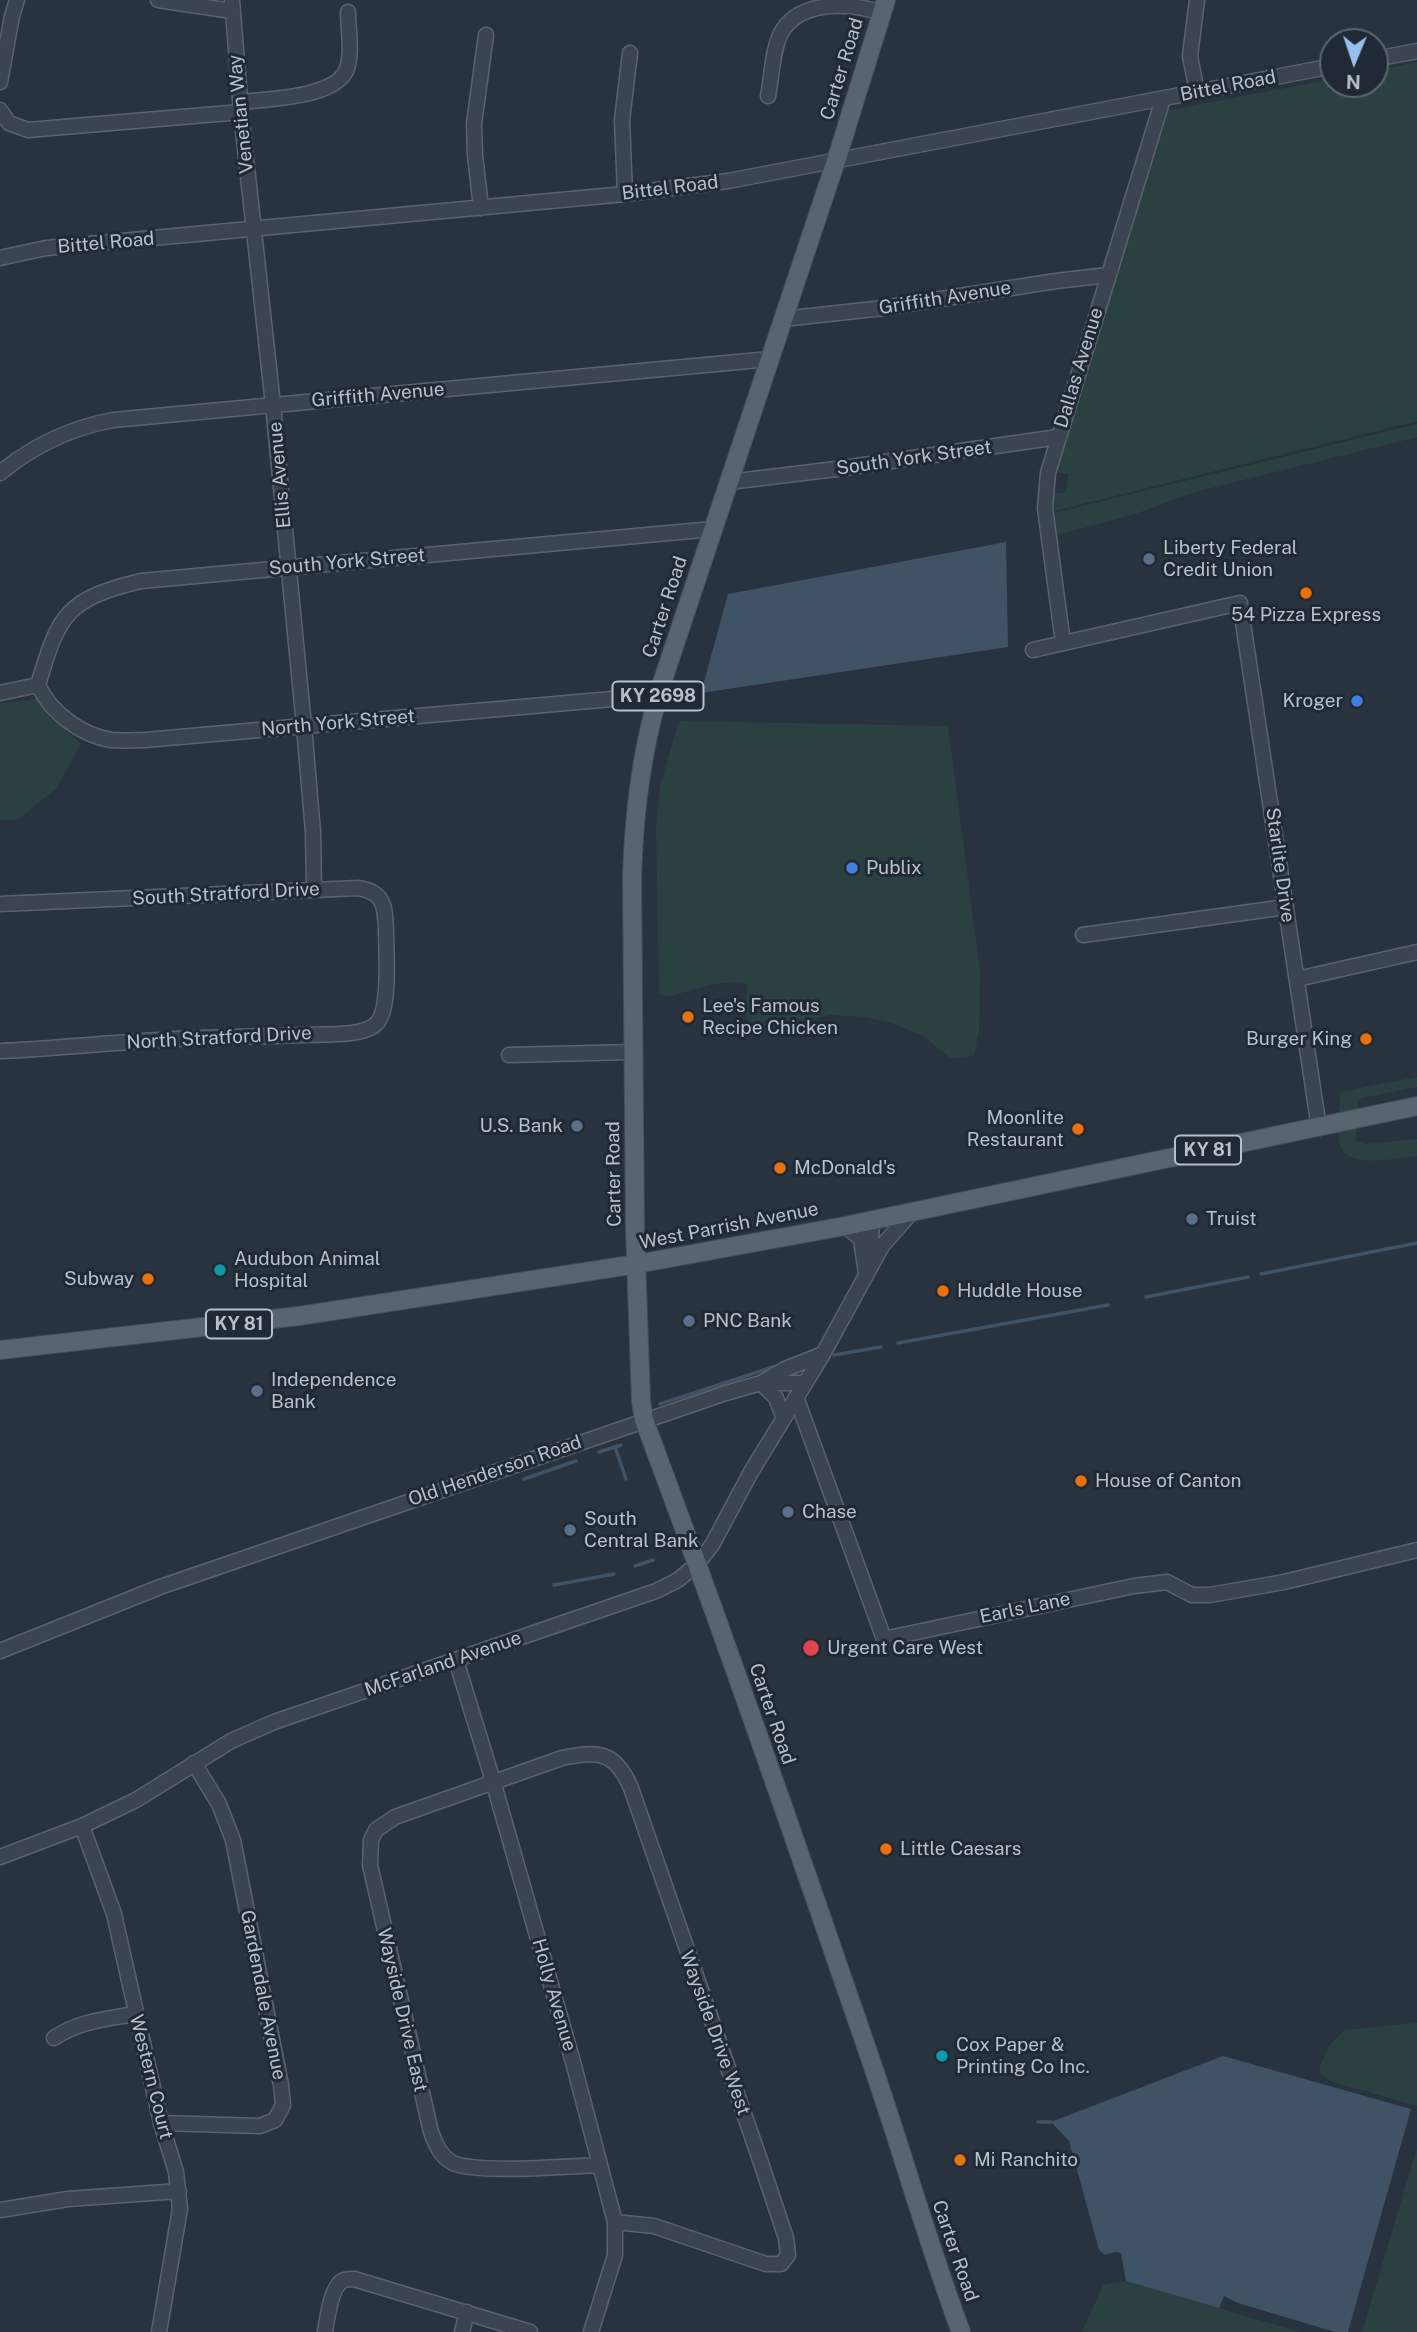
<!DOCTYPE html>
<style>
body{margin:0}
#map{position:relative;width:1417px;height:2332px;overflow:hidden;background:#28333f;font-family:"Public Sans",sans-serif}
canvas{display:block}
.north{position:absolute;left:1319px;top:28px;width:70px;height:70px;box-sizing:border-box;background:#212a34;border:2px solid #5d6670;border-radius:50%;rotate:182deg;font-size:19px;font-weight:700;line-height:28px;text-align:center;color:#b8c0c9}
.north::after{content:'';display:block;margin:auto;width:24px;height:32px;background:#97c0ef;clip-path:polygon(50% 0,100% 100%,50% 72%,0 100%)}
</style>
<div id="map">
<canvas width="1417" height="2332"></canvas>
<div class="north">N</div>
</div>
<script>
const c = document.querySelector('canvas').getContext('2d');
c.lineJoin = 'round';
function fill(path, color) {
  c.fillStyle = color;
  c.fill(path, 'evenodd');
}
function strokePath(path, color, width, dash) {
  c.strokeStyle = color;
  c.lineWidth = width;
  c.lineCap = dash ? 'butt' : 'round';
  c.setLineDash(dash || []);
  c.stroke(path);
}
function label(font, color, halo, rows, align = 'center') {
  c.font = font + ' "Public Sans",sans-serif';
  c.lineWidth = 6;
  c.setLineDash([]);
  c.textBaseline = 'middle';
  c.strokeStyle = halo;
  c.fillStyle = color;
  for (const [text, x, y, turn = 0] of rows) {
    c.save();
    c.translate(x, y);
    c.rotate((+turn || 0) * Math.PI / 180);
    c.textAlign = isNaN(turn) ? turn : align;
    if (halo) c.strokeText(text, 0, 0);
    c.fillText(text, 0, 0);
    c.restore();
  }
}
fill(new Path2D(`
 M1417,62V421L1054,511L1053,493H1065L1069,474L1055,472L1165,113L1170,110L1333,79V84H1375V71Z
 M1417,424V437L1195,492L1135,514L1054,536L1050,514Z
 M37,699L51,718L81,744L56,789L17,820H0V703Z
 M679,721L948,726L980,971L979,1031L974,1055L964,1058H951L923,1036L889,1022L864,1017L830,1015L799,1022L781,1031L754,1033C741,1022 748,1001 747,985C731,976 686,992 668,997L659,994L656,827L660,786Z
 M1417,1077V1087L1358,1099L1356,1140L1364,1144L1417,1139V1156C1397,1158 1342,1171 1339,1141C1337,1126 1340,1108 1340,1092Z
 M1417,2023V2106L1333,2082L1322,2075L1319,2068L1329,2046L1344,2030Z
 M1417,2148V2332H1362Z
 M1126,2281L1300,2332H1082L1103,2285Z`), '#2b4141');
fill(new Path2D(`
 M1006,542L1008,647L701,693L728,594Z
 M1223,2056L1411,2109L1348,2332H1335L1238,2303L1224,2296L1219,2308L1126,2281L1121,2253L1115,2252L1105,2255L1099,2250L1069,2141L1051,2122Z`), '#405266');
strokePath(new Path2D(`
 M1261,1274L1417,1243
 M1146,1297L1248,1277
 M898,1343L1108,1305
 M834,1355L881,1347
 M660,1404L773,1367
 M615,1447L626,1479
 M599,1452L621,1445
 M524,1479L576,1461
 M635,1566L653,1560
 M554,1585L614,1574
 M1038,2122H1051`), '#405266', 3.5);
const minor = new Path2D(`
 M158,0L232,11
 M232,0L241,112L273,405L304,726L313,832L314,889
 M1197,0L1190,56L1197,92
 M1375,59L1417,51
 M0,82L12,16L17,0
 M768,96C772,76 772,51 781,33C799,0 849,2 882,13
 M240,102C266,99 333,98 346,71C353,55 348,30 348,12
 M0,110L9,123L28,130L241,112
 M625,194L622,120L630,53
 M481,208L475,155L474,124L486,35
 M0,258L46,248L625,194L728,181L1333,66
 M783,319L883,308L1056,281L1108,275
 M0,473C34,445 70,428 113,420L770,359
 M729,482L836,469L1058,437
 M1063,643L1045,508L1048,473L1163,99
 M1033,650L1240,603L1319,1128
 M38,685C59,614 66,599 141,581L713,529
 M38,685C51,713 81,735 111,740C122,741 134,740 145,740L658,695
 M0,693L38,685
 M0,904L358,888C385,892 385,907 386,931C386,951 391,1011 376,1024C363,1037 322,1034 303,1035C250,1037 197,1037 144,1041C96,1044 48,1049 0,1051
 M1083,935L1286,907
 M1297,979L1417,952
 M509,1055L633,1052
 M845,1226L861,1239L866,1274
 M870,1260L872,1220
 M796,1397L884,1639L1134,1586L1167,1582L1192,1595H1210L1284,1582L1417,1550
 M783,1416L776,1398L761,1383L783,1370L823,1354
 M0,1651L160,1587L726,1393L761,1383H805
 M456,1660L493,1781L573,2062L615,2222V2255L591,2332
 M82,1826L114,1914L161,2123L176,2172L180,2209L159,2332
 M0,1857L82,1826L136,1800L231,1741L274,1722L656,1591L678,1580L697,1564L712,1545L751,1472L823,1354L882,1246L912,1212
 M54,2038C79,2021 106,2019 135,2014
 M161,2123L260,2126L275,2120L283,2105L281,2085L233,1840L219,1804L194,1763
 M600,2165C569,2166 478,2174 453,2163C440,2156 436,2145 431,2132L370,1865L371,1840L376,1830L395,1817L562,1758C597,1751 615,1750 631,1788L759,2157L786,2238L788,2255L781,2264H766L654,2226L615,2222
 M0,2210L68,2199L179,2191
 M325,2332C327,2319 331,2288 342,2281C345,2279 351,2279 354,2279L530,2332
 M462,2332L467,2312`);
const major = new Path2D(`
 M886,0L836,161L658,695C641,757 634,813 632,877L635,1231L641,1401L644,1420C723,1631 796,1843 869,2055C901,2147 927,2241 961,2332
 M0,1350L299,1316L637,1264L845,1226L1417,1106`);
strokePath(minor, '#5a636c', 17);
strokePath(major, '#454e58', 20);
strokePath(minor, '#3c454f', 14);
strokePath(major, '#5a646f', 18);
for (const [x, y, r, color] of [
 [1149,559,7,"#5c6f8a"],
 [1306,593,7,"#e8710a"],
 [1357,701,7,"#3f7fe0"],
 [852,868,7,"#3f7fe0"],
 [688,1017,7,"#e8710a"],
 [1366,1039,7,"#e8710a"],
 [577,1126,7,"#5c6f8a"],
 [1078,1129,7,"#e8710a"],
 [780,1168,7,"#e8710a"],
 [1192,1219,7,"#5c6f8a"],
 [220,1270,7,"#0f9aa8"],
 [148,1279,7,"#e8710a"],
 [943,1291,7,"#e8710a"],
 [689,1321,7,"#5c6f8a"],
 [257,1391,7,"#5c6f8a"],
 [1081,1481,7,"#e8710a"],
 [788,1512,7,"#5c6f8a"],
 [570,1530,7,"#5c6f8a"],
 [811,1648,9,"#e0444e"],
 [886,1849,7,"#e8710a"],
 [942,2056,7,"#0f9aa8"],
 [960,2160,7,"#e8710a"]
]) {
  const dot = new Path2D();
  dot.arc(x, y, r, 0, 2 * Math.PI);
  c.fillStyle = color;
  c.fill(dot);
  strokePath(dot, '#212a34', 2.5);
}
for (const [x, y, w] of [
 [658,696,91],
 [1208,1150,66],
 [239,1324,66]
]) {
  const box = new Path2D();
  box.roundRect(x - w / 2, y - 14.5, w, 29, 5);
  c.fillStyle = '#212a34';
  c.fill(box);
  strokePath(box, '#b8c0c9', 2);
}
label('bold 18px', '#b8c0c9', null, [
 ["KY 2698",658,696],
 ["KY 81",1208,1150],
 ["KY 81",239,1324]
]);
label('19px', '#b8c0c9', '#212a34', [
 ["Carter Road",842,69,-73],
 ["Bittel Road",1228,86,-11],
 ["Venetian Way",241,114,-96],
 ["Bittel Road",670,188,-7],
 ["Bittel Road",106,243,-5],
 ["Griffith Avenue",945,298,-9],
 ["Dallas Avenue",1079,368,-73],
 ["Griffith Avenue",378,395,-5],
 ["South York Street",914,458,-8],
 ["Ellis Avenue",280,475,-95],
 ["South York Street",347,562,-5],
 ["Carter Road",665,607,-72],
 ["North York Street",338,723,-5],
 ["Starlite Drive",1280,865,82],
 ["South Stratford Drive",226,894,-3],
 ["North Stratford Drive",219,1038,-3],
 ["Carter Road",614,1174,-91],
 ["West Parrish Avenue",729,1226,-11],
 ["Old Henderson Road",495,1471,-19],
 ["Earls Lane",1025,1608,-12],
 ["McFarland Avenue",443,1664,-19],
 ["Carter Road",772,1714,71],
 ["Gardendale Avenue",263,1995,79],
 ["Holly Avenue",554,1995,74],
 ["Wayside Drive East",402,2010,77],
 ["Wayside Drive West",715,2033,70],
 ["Western Court",151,2077,76],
 ["Carter Road",955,2251,71]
]);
label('19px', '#b8c0c9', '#212a34', [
 ["Liberty Federal",1163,548],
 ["Credit Union",1163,570],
 ["54 Pizza Express",1306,615,"center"],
 ["Kroger",1343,701,"right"],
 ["Publix",866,868],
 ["Lee's Famous",702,1006],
 ["Recipe Chicken",702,1028],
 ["Burger King",1352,1039,"right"],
 ["Moonlite",1064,1118,"right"],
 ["Restaurant",1064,1140,"right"],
 ["U.S. Bank",563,1126,"right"],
 ["McDonald's",794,1168],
 ["Truist",1206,1219],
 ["Audubon Animal",234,1259],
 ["Hospital",234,1281],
 ["Subway",134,1279,"right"],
 ["Huddle House",957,1291],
 ["PNC Bank",703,1321],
 ["Independence",271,1380],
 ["Bank",271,1402],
 ["House of Canton",1095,1481],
 ["Chase",802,1512],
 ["South",584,1519],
 ["Central Bank",584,1541],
 ["Urgent Care West",827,1648],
 ["Little Caesars",900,1849],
 ["Cox Paper &",956,2045],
 ["Printing Co Inc.",956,2067],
 ["Mi Ranchito",974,2160]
], 'left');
</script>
